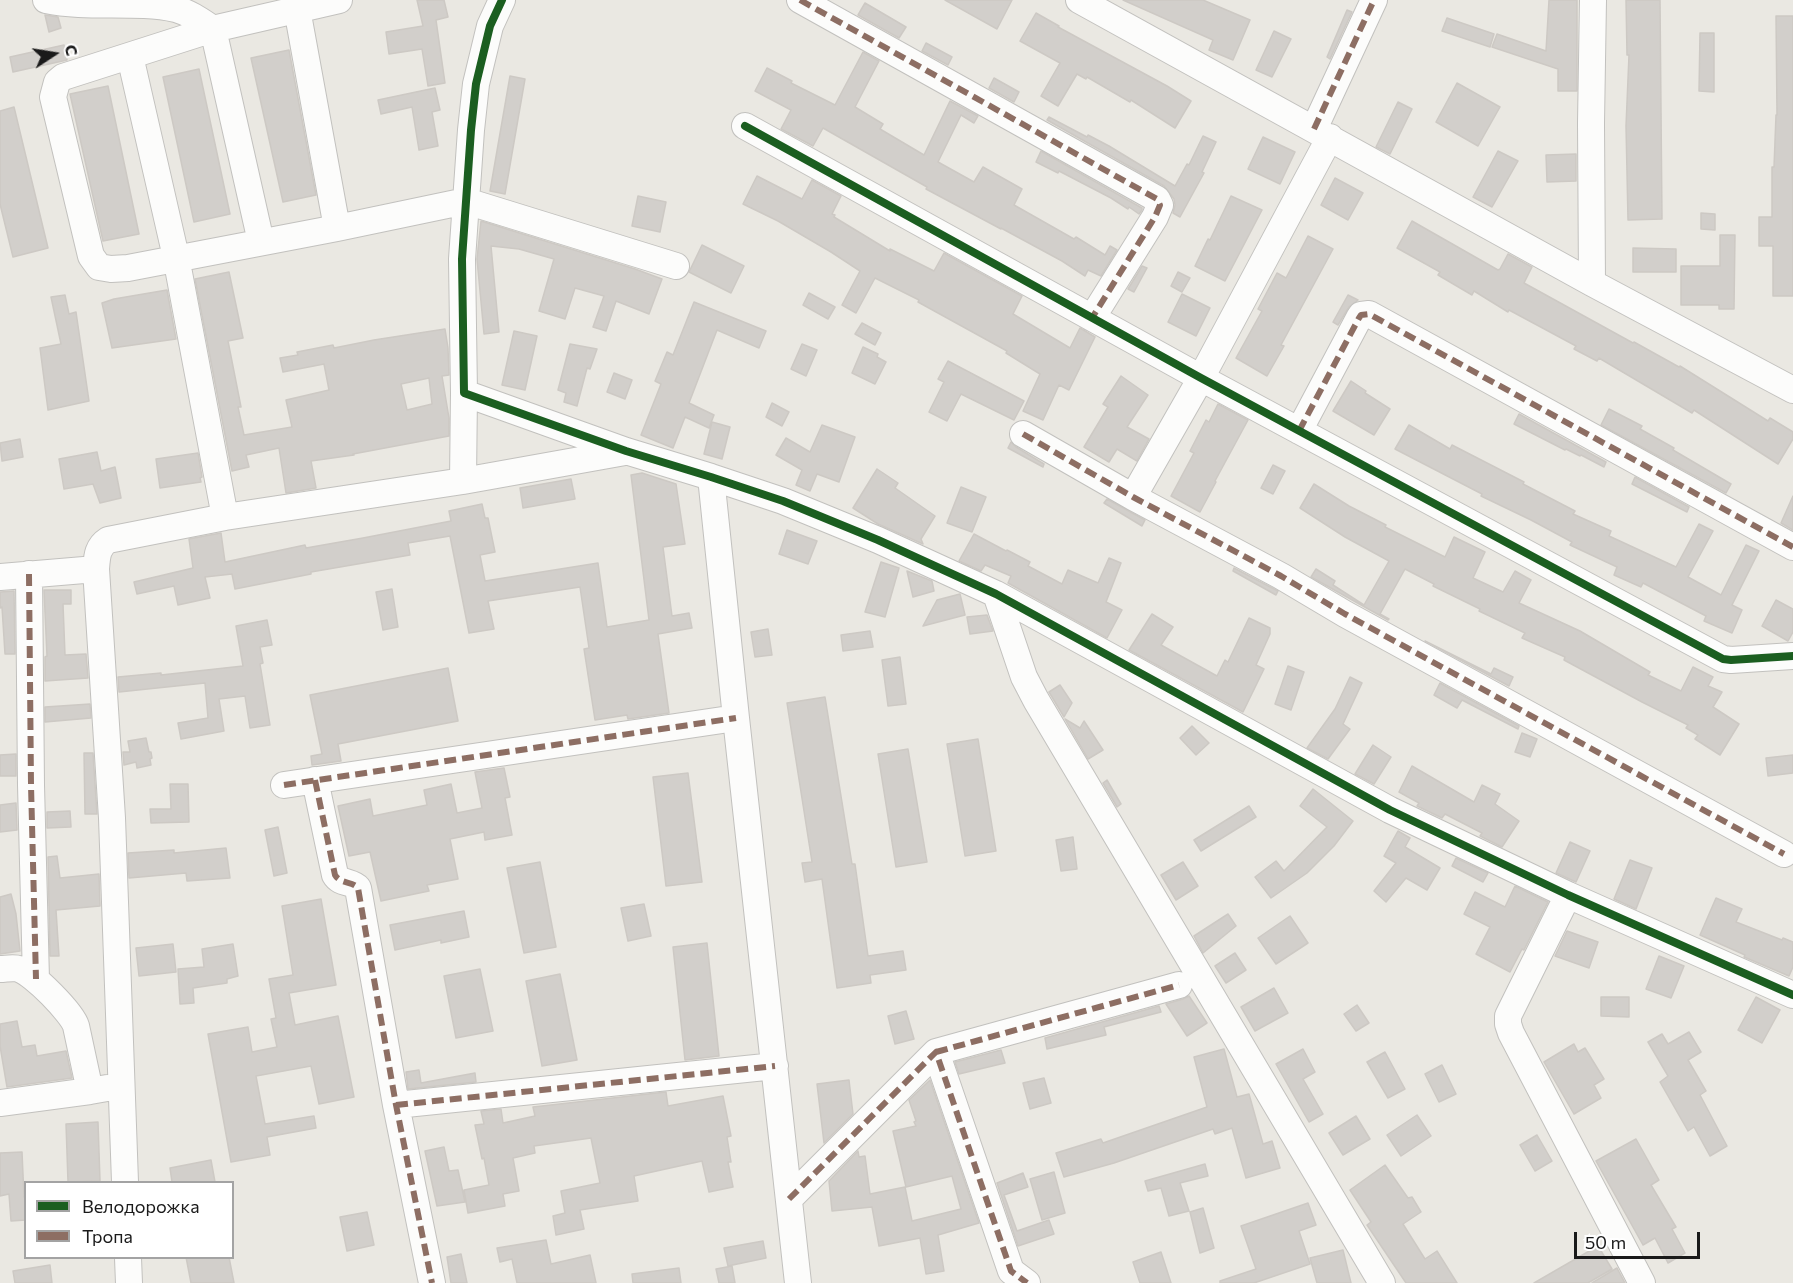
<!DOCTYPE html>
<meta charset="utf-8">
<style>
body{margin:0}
#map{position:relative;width:1793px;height:1283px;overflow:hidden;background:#eae8e2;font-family:Commissioner,sans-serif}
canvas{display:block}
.legend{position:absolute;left:24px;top:1181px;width:210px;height:78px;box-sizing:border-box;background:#fff;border:2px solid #a3a3a3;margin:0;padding:8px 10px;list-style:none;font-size:18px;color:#1a1a1a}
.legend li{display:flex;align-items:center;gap:12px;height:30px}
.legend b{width:30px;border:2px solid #a3a3a3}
.north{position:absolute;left:24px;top:24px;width:60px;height:60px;-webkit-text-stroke:4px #fff;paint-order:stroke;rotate:78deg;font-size:16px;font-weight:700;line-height:24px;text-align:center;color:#1a1a1a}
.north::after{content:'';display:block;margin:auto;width:21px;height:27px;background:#1a1a1a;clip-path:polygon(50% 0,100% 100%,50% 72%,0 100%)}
.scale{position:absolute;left:1574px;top:1232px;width:126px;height:27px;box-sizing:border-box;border:3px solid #1a1a1a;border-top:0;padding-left:8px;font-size:18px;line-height:21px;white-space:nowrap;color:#1a1a1a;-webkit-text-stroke:4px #fff;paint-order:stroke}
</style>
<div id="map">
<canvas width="1793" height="1283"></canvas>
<ul class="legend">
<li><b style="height:8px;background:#1b5e20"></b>Велодорожка</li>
<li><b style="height:8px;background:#8d6e63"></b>Тропа</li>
</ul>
<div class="north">С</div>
<div class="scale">50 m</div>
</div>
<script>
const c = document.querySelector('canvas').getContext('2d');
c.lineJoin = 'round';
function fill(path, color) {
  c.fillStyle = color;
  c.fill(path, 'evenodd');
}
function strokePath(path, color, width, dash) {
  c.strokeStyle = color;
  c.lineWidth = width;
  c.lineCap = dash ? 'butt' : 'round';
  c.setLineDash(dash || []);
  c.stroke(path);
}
const building = new Path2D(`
 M417,0H444L448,17L436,20L445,83L428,86L422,49L389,54L386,32L423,26Z
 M945,0H1012L997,29Z
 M1123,0H1203L1250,20L1233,60L1209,50L1213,40Z
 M1549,0H1577V91H1558V69L1492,47L1497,34L1546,51Z
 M1626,0H1660L1662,219L1628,220L1626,126L1629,55H1627Z
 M865,3L906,27L899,38L858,15Z
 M1347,10L1352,12L1330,59L1327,57Z
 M1036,13L1059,26L1058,27L1167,86L1191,101L1175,128L1131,100L1130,102L1087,77L1086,79L1077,74L1058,106L1041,96L1060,63L1020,41Z
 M45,15L58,17L61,28L49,32Z
 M1776,16H1793V296H1773V246H1759V217H1772V167H1774L1776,115H1777Z
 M1447,18L1494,34L1490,47L1442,31Z
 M1274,31L1291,39L1272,77L1256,70Z
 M1700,33H1714V92L1699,91Z
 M926,43L952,57L948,65L922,51Z
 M64,45L67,60L13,72L10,57Z
 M289,50L316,195L283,202L251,58Z
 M863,52L879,61L855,107L883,124L880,129L924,155L950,101L978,116L974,123L961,115L938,162L974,182L983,167L1022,189L1014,205L1074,239L1076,237L1105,255L1110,246L1117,250L1101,276L1088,270L1085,276L1062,261L1001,228V229L926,189L927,187L823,128L813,146L781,129L791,110L755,91L767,68L792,81L791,83L835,105Z
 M199,69L230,214L194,222L163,77Z
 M510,76L525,79L505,194L490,191Z
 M994,78L1019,92L1014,102L989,88Z
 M1457,83L1500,107L1478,146L1436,122Z
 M108,86L139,234L103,241L70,94Z
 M435,88L440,110L432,112L438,146L419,150L412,107L381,114L378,100Z
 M1398,102L1412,109L1390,154L1376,147Z
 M14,107L48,248L13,257L0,204V111Z
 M1049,117L1087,137L1088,135L1109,146L1175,186L1187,164L1189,165L1203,136L1216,142L1202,172L1204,173L1180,217L1173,213L1175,205L1174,199L1164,186L1047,120Z
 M1263,137L1295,152L1280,184L1248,169Z
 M1041,151L1142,208V210L1139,214L1129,207L1128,209L1111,198L1059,171L1058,173L1036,162Z
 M1498,151L1518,161L1492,207L1473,197Z
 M1576,154V181L1547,182L1546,155Z
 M757,176L802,199L812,180L841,196L832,214L835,215L834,217L890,251V249L934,271L944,253L1022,296L1013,314L1070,348L1080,328L1095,337L1069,390L1059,385L1043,420L1023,411L1040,374L1006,353L1007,351L918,302L919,300L875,278L856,313L842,305L860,271L831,252L778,221L743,204Z
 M1335,178L1363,193L1348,220L1321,205Z
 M638,196L666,202L660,232L632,226Z
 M1231,196L1262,210L1225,281L1195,266L1208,239L1210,240Z
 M1701,213L1715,214V230L1701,229Z
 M481,221L635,269L662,279L649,314L616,301L606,331L593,327L604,296L575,288L565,319L539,311L554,259L519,249L491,246L499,332L484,334L477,259Z
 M1412,221L1498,270L1500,269L1508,254L1532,267L1524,283L1633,343L1634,342L1679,367L1680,366L1768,421L1770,418L1793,432V439L1778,464L1694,410L1692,413L1599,358L1597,361L1574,349L1576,346L1509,310L1508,312L1474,291L1472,295L1438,275L1440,272L1397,248Z
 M1720,235H1735L1734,309H1719V305H1681V266H1720Z
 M1308,236L1333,249L1281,345L1284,346L1267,376L1236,358L1262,311L1258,309L1277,273L1286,278Z
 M702,245L744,266L731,293L689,272Z
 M1633,248L1676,249V272H1633Z
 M1142,266L1147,268L1134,292L1128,289Z
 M229,272L243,338L228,341L241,407H238L244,435L292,427L286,400L329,390L324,364L283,372L280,358L298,355L297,352L333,345L334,348L374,340L445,329L448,348L449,375L442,376L449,418V436L353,454L354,455L311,461L316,488L286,493L279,448L246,455L249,467L232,471L195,279ZM429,378L432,404L407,410L401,384Z
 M1178,272L1190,278L1182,292L1171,286Z
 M167,290L176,339L112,348L102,303L114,299Z
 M809,293L835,307L828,319L803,305Z
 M1182,294L1210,308L1196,336L1168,322Z
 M65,295L69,314L76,312L89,401L48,410L40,348L61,344L51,297Z
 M1348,295L1358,300L1349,307L1338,325L1333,322Z
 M694,302L766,331L759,348L717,330L689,403L714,415L709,428L685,417L673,448L641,435L661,384L655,381L667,352L673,355Z
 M862,323L881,333L875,345L855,334Z
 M514,331L537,336L525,390L502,385Z
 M570,344L597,349L590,369L587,368L577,406L564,402L566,393L558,390Z
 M802,344L817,350L806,376L791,369Z
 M863,347L878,354L877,357L886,362L875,384L852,373Z
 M948,361L1024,401L1014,420L961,394L947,421L929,412L944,382L938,379Z
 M614,373L632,380L625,399L607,392Z
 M1121,376L1148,395L1127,427L1149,439L1137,461L1117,449L1109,462L1084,447L1108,407L1103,404Z
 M1351,381L1366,391L1365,393L1390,409L1374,435L1333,411Z
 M772,403L789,412L782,426L766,417Z
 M1218,404L1248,420L1215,481L1216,482L1200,512L1171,496L1194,453L1190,451L1206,420L1209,422Z
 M1609,409L1642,426L1640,429L1674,448L1673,450L1731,484L1726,493L1601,425Z
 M1519,414L1606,462L1604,467L1581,455L1580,456L1566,449L1565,450L1514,424Z
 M712,422L730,427L722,459L704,454Z
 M822,425L855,437L839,482L817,474L810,491L796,485L802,470L776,455L786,438L810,452Z
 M1409,425L1450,449L1452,445L1524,482L1523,484L1575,511L1573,514L1611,531L1609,536L1676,567L1699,524L1713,531L1688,577L1721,595L1746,545L1759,551L1732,605L1742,610L1732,633L1704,621L1706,616L1643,583L1641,587L1614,575L1617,567L1570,545L1572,542L1531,520L1481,496L1482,494L1395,449Z
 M20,439L23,457L2,461L0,443Z
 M1011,442L1016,447L1044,464L1043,467L1008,448Z
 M97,452L101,471L115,467L121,498L100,503L93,484L64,489L59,459Z
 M198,453L202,477L200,478L201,482L160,488L156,459Z
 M1273,465L1285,471L1273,494L1261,488Z
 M877,469L898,483L895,488L935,516L921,539L923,544L878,524L853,508Z
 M642,473L676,484L685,544L663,547L672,616L689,613L692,628L658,634L669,713L628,719L627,715L595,720L584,649L589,648L580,587L488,601L494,629L469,633L450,536L408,543L410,555L311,572V574L235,589L232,574L205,577L210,598L178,605L174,586L137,594L134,582L193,568L189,539L221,533L225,562L305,545L306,548L363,538L451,521L449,511L482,504L485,518H488L495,552L480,555L485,581L598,563L607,627L649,620L631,475Z
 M1635,477L1689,507L1687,512L1632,484Z
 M571,479L575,499L523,508L520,488Z
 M1314,484L1349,506L1386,525L1385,527L1445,557L1454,537L1485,552L1473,578L1503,592L1515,571L1531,580L1519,603L1580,631L1650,672L1648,675L1681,691L1693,667L1713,677L1708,686L1722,692L1713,707L1739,724L1720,755L1695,739L1698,735L1686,728L1688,725L1642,702L1564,660L1565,657L1522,638L1525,633L1479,611L1480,609L1433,586L1434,584L1405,569L1380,614L1389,619L1388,620L1311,577L1316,569L1335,581L1333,585L1364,605L1389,561L1345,537L1300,508Z
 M961,487L986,497L972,532L947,523Z
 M1793,496V530L1781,523Z
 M1107,499L1145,520L1142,526L1104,503Z
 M787,530L817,541L808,564L779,554Z
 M974,534L1006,551L1007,550L1030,562L1028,566L1062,584L1068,570L1098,583L1109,558L1121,563L1106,602L1122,610L1107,638L1008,583L1011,576L985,565L981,571L959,561Z
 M881,562L899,568L885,617L865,612Z
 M1234,568L1278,591L1276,595L1233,571Z
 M907,571L932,581L934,591L913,597Z
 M392,589L398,627L383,630L376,592Z
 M44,590H71V604H63L65,655L86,654L88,678L45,681V657L47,656Z
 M14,591L15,654H5L2,607L0,608V592Z
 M960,594L965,615L923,626L937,600Z
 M1776,600L1793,609V632L1788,641L1762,626Z
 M1152,614L1173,627L1161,645L1217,676L1225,660L1228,662L1249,618L1270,628V634L1256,665L1264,669L1243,712L1129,650Z
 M987,615L993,631L970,634L967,617Z
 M267,620L272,645L260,647L263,663L260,664L270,725L250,728L245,696L219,699L224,731L181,739L178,723L208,718L205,683L119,692L118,677L161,673V675L243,666L236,626Z
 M768,629L772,655L755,657L751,632Z
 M870,631L873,647L843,651L841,635Z
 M1425,641L1491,674L1494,668L1513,677L1509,686Z
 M900,657L906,704L888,706L882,660Z
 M1288,666L1304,672L1291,710L1275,704Z
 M448,668L458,721L338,744L341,761L312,765L311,756L322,754L310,695Z
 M1350,677L1362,683L1343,724L1350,729L1328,759L1307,748L1335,709Z
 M1440,683L1519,726L1518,729L1462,700L1457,708L1434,695Z
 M1060,685L1072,703L1064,717L1049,692Z
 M825,697L852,864H855L868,956L903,951L906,970L870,975L871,983L837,988L822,879L805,882L802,863L812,862L787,703Z
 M90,704L91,718L45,722V707Z
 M1065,719L1080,728L1084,721L1103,750L1088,759Z
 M1192,726L1209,743L1196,755L1180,738Z
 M1522,733L1537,739L1530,757L1515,752Z
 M146,738L149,752H151L152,758L150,759L151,765L137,768L136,762L124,765L123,752H130L128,741Z
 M978,739L996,851L965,856L947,744Z
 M1373,745L1391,757L1374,784L1355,774Z
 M908,749L927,862L896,867L878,754Z
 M84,753H93L97,814H85Z
 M16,754V776H0V755Z
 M1793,755V773L1768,776L1766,758Z
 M1412,766L1474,802L1482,785L1500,794L1495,804L1519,821L1502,847L1480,836L1482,833L1445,814L1442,818L1417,806L1419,803L1399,792Z
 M504,768L510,797L505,798L512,835L485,840L484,832L450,839L458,879L427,885L429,891L381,901L370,852L349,856L338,806L370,799L373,816L427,805L424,790L451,784L457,813L482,808L475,772Z
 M688,773L702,882L666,886L653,777Z
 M1107,780L1121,804L1117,807L1103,783Z
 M170,784H188L189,822L151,823L150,809H171Z
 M1313,789L1353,821L1334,846L1307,873L1271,898L1255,877L1276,861L1284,871L1327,827L1300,806Z
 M16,803L17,830L0,832V805Z
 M1249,806L1256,817L1201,851L1194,840Z
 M70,811L71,827L47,828V812Z
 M278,827L287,873L274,876L265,830Z
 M1398,831L1410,838L1405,847L1440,868L1427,890L1406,878L1386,902L1374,891L1396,863L1384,856Z
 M1073,837L1077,869L1061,871L1056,840Z
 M1570,842L1590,851L1576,882L1556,873Z
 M226,848L230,878L187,881L186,873L129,878L128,853L174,850V853Z
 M57,856L60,878L99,874L100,906L56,910L59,956H50L48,857Z
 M1456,858L1488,873L1483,882L1452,866Z
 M1630,860L1652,868L1636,909L1614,899Z
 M540,862L556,947L524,953L507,868Z
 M1183,862L1198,886L1176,900L1161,875Z
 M1515,886L1548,902L1524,950L1522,949L1510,972L1476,954L1490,927L1464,914L1475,892L1505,907Z
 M11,894L16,914L20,951L0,954V897Z
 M1716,898L1742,909L1736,922L1782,940L1783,938L1793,942V967L1789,976L1744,957L1745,955L1700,935Z
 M321,899L336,985L289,993L295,1025L338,1016L354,1097L319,1104L311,1066L256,1076L265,1124L314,1116L316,1128L267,1137L270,1155L231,1162L208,1034L248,1027L252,1052L277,1047L271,1019L276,1018L269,979L293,975L282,906Z
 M644,904L651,936L628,941L621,908Z
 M464,911L469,937L441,943V940L395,950L390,925Z
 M1228,914L1236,926L1203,953L1194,936Z
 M1290,916L1308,943L1276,964L1258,938Z
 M1567,931L1598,942L1589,968L1555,956Z
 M707,943L719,1056L685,1060L673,947Z
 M173,944L176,972L139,976L136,948Z
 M233,944L238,976L227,979V983L193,988L194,1003L180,1004L178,969L204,967L202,949Z
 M1235,953L1246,970L1226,983L1215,966Z
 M1659,956L1684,966L1671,998L1646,989Z
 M480,969L493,1031L456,1038L444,976Z
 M560,974L577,1060L542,1066L526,981Z
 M1274,988L1288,1013L1255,1031L1241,1007Z
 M1189,996L1207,1023L1187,1036L1166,1004L1183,999Z
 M1601,997H1629V1017L1601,1016Z
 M1756,997L1780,1010L1762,1043L1738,1030Z
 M1357,1005L1369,1023L1356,1031L1344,1014Z
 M1159,1006L1161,1012L1104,1027L1106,1035L1047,1049L1045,1038Z
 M906,1011L914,1039L895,1044L888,1016Z
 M17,1021L22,1047L35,1045L37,1056L66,1051L72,1078L7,1087L0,1046V1024Z
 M1689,1032L1701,1052L1688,1060L1706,1091L1700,1095L1727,1146L1710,1156L1694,1127L1688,1131L1660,1082L1668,1076L1648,1042L1662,1034L1668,1044Z
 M1574,1044L1578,1052L1585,1048L1604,1079L1594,1085L1601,1098L1574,1114L1544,1062Z
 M1224,1049L1237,1097L1249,1094L1263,1144L1272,1141L1280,1168L1246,1178L1232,1128L1215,1134L1213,1129L1114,1163L1064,1177L1056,1153L1101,1139L1103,1143L1207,1107L1194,1057Z
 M1303,1049L1315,1072L1303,1079L1323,1114L1309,1122L1276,1064Z
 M1001,1050L1005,1063L959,1074L955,1062Z
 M1385,1052L1405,1089L1388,1098L1367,1062Z
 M1442,1065L1456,1094L1439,1102L1425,1074Z
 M419,1070L421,1083L475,1073L476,1082L408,1089L406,1072Z
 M1044,1078L1051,1103L1030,1109L1023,1083Z
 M849,1080L853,1114L824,1143L817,1084Z
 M930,1080L979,1223L938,1235L944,1271L926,1274L920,1238L879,1246L872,1207L832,1211L829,1181L858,1151L859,1157L865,1156L870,1194L905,1187L912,1221L961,1209L952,1176L906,1187L893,1131L916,1126L914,1122L916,1121L909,1100Z
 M666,1092L668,1106L723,1096L731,1136L727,1137L731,1162H728L733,1187L709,1192L702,1161L634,1176L638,1201L580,1210L584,1229L556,1235L553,1216L565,1213L561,1191L600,1183L591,1138L534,1146L535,1153L513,1158L519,1191L503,1194L505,1206L468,1213L464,1190L489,1185L484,1158L482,1159L475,1125L484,1124L481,1111L501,1109L503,1123L535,1116L533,1107Z
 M1417,1115L1431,1136L1401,1156L1387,1135Z
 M1356,1116L1370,1139L1343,1155L1329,1133Z
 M98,1122L100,1181L68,1182L66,1124Z
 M1537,1135L1552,1161L1535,1171L1520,1145Z
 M1636,1139L1659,1180L1651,1185L1676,1227L1672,1229L1685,1253L1668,1263L1655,1238L1643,1245L1596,1161Z
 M444,1147L449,1171L458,1170L465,1202L437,1206L425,1151Z
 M22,1152L24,1197H26V1220L11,1221L9,1194L0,1196V1153Z
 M211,1160L215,1182H172L170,1168Z
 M1205,1164L1208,1176L1180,1183L1189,1211L1169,1216L1161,1188L1148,1191L1145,1181Z
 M1385,1165L1408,1198L1412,1197L1421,1212L1403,1224L1425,1259L1437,1251L1457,1283H1406L1367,1225L1371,1222L1350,1190Z
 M1054,1172L1065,1213L1042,1220L1030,1179Z
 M1023,1173L1028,1187L1004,1195L1017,1231L1049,1220L1054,1234L1018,1246L997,1183Z
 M1308,1203L1316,1225L1299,1231L1310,1264L1254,1283H1220V1281L1256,1269L1241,1226Z
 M1203,1208L1214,1248L1200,1253L1190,1212Z
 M367,1212L374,1245L347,1251L340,1217Z
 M546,1240L551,1264L590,1255L596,1283H517L512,1259L500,1262L497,1248Z
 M763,1241L766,1258L728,1266L724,1248Z
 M1598,1246L1612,1269L1588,1283H1534Z
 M1343,1250L1351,1283H1317L1310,1258Z
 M1161,1252L1171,1283H1140L1133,1262Z
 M461,1254L467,1283H451L447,1257Z
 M186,1257H229L234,1283H191Z
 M50,1265L52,1283H15L13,1271Z
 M732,1266L735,1283H719L716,1269Z
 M679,1268L681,1283H633L632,1274Z
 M1617,1268L1625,1283H1592Z`);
fill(building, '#d2cfcb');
strokePath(building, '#cdc9c4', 1.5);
const minor = new Path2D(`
 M46,0C89,9 135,0 176,9C190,13 201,21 213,29L261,242
 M339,0L213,29L63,77L57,82L53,97L91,256L99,267L111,269L128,268L337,228L466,201L676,266
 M502,0L490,26L476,84L471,130L462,259L464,393L626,451L711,477L783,501L878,540L996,594L1390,810L1568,895L1793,995
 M800,0L1157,199L1160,205L1155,217L1092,318
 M1079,0L1592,283L1793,390
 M297,9L337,228
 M130,56L176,257L225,517
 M745,126L1201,378L1723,659L1731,660L1793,656
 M1314,129L1374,0
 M1592,283L1591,123L1593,0
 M1299,431L1359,318L1361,315L1369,314L1793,547
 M1023,434L1133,497L1281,576L1345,614L1784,854
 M711,477L736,718L798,1283
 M463,481L464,393
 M1133,497L1201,378L1330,137
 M29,574L31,785L36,979
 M0,577L96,569
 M996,594L1024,677L1036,700L1382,1283
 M315,780L335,875C340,884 352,881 358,888L396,1105L432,1283
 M284,785L736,718
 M1568,895L1508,1016V1024L1511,1033L1642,1283
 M0,969C6,969 13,967 19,969C33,973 72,1013 76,1026L90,1091
 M936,1052L1179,985
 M0,1103L90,1091L107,1088
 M396,1105L775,1066
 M125,1182L112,818L96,569C97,557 97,547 108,540L225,517L463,481L625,452
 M789,1199L936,1052L1011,1271L1027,1283
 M128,1258L129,1283`);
strokePath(minor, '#c2c1be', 28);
strokePath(minor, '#fcfcfb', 26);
strokePath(new Path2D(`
 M800,0L1157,199L1160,205L1155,217L1092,318
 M1314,129L1374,0
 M1299,431L1359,318L1361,315L1369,314L1793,547
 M1023,434L1133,497L1281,576L1345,614L1784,854
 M29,574L31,785L36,979
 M315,780L335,875C340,884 352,881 358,888L396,1105L432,1283
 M284,785L736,718
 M936,1052L1179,985
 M396,1105L775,1066
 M789,1199L936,1052L1011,1271L1027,1283`), '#8d6e63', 6, [12, 6]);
strokePath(new Path2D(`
 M502,0L490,26L476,84L471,130L462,259L464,393L626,451L711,477L783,501L878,540L996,594L1390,810L1568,895L1793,995
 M745,126L1201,378L1723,659L1731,660L1793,656`), '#1b5e20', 8);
</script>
